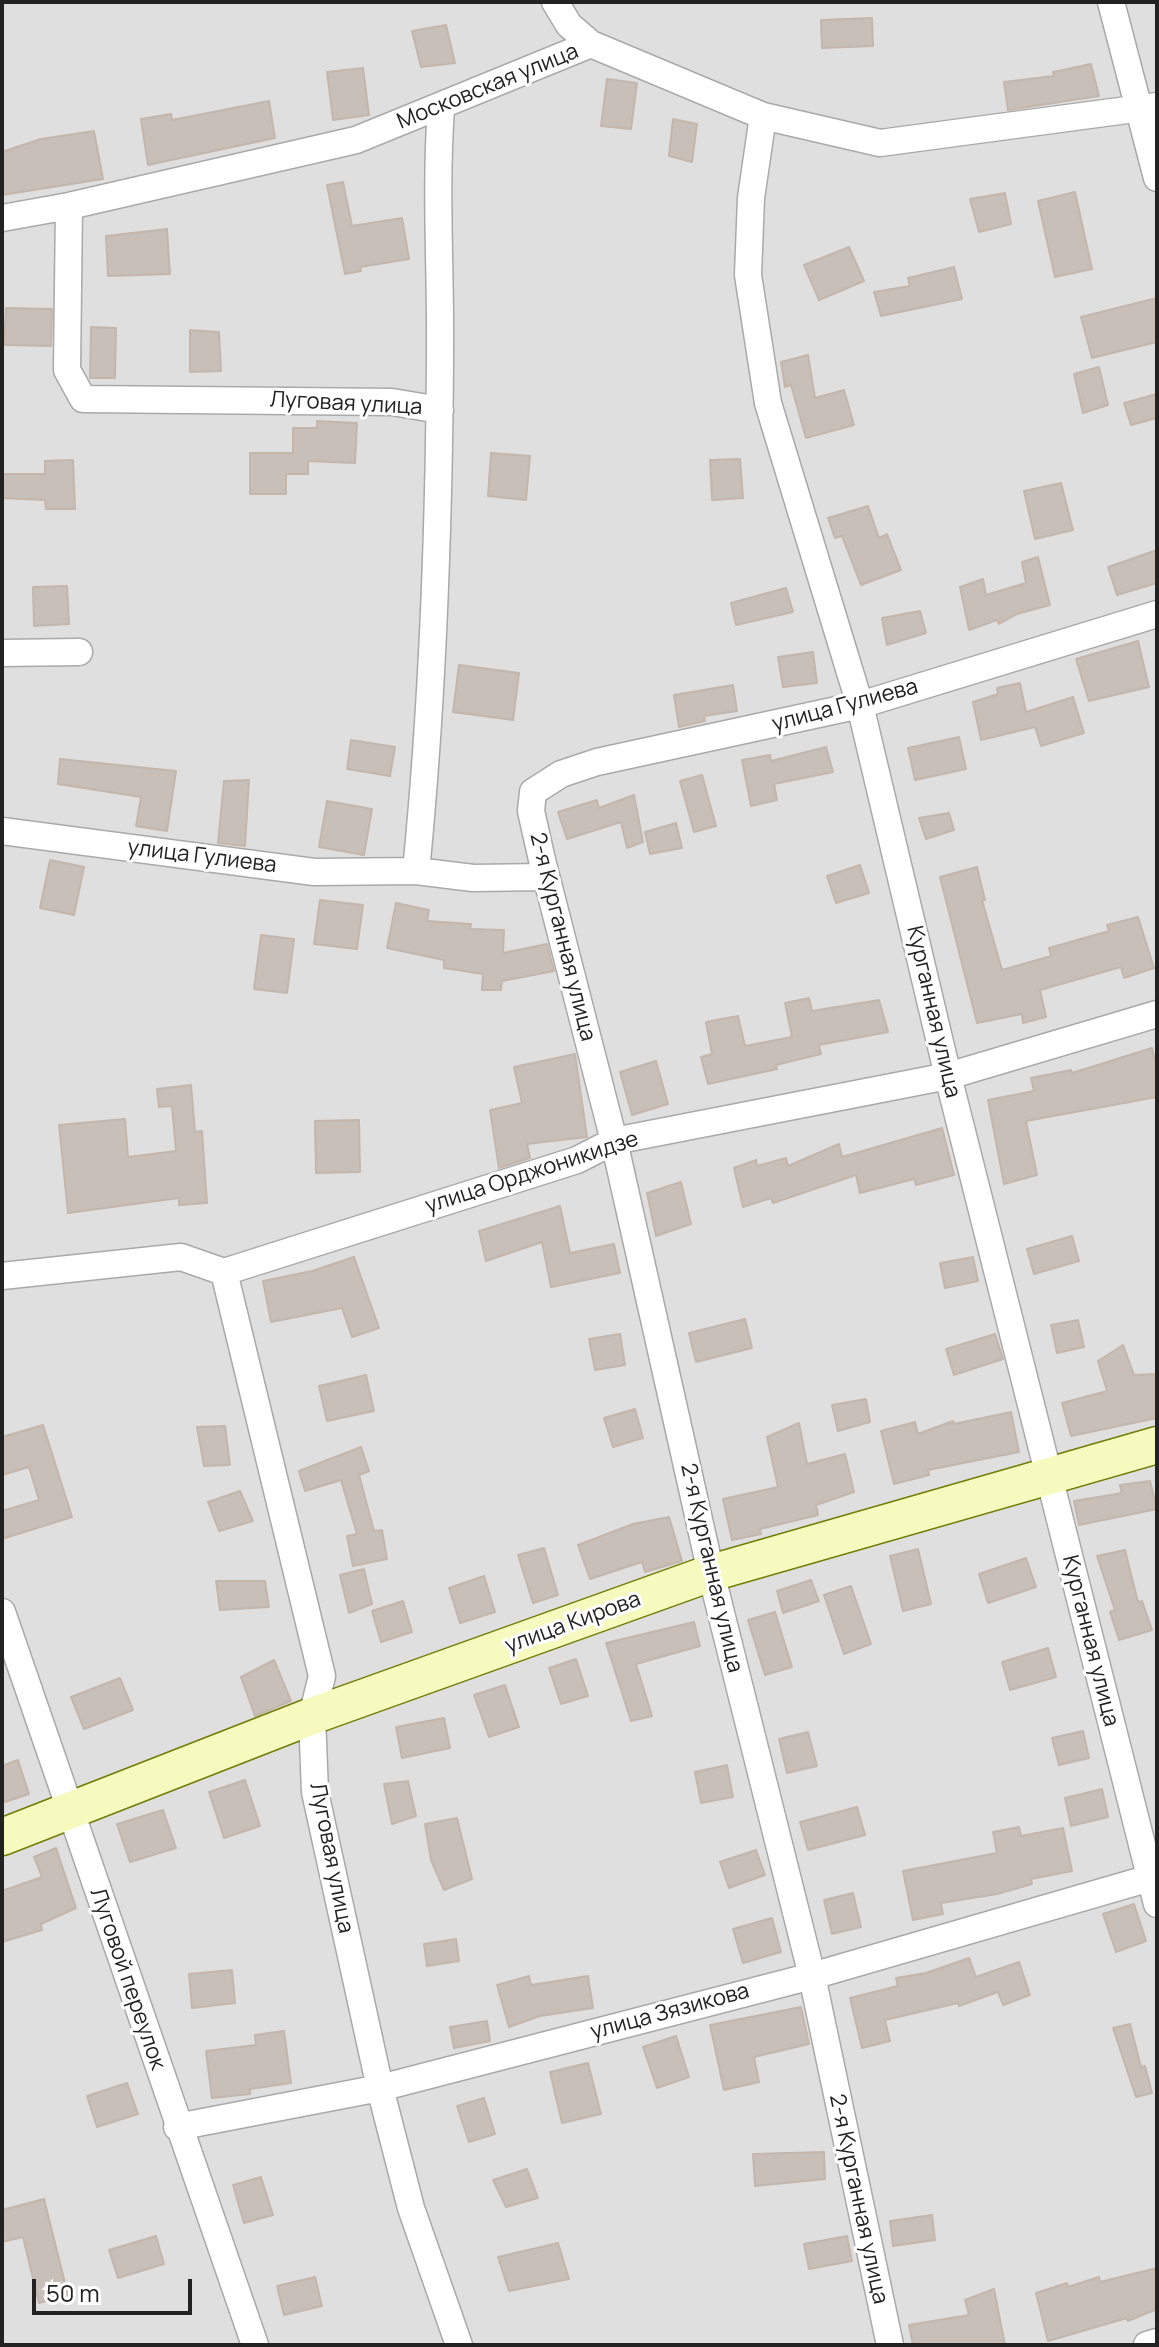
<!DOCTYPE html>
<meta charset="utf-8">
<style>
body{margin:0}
#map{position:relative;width:1159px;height:2347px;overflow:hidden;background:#f2efe9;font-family:Manrope,sans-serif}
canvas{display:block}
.frame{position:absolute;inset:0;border:4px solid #222;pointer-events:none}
.scale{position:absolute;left:32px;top:2279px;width:160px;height:36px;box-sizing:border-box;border:4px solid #222;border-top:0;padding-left:10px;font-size:24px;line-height:28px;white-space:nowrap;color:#222;-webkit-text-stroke:6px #fff;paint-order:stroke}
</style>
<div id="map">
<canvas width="1159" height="2347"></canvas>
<div class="frame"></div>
<div class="scale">50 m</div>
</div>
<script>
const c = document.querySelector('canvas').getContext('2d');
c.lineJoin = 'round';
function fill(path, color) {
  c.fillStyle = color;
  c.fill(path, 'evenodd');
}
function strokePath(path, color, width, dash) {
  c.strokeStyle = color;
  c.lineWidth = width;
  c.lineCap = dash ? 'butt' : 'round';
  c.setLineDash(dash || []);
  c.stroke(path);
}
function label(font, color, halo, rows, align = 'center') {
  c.font = font + ' Manrope,sans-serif';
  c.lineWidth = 6;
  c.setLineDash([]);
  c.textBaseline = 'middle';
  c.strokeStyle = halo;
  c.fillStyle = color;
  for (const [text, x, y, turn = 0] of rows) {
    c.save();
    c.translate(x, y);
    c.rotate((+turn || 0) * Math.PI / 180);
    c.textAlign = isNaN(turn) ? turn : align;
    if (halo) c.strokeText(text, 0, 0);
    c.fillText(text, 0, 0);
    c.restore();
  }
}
fill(new Path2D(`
 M2,2H1157V2345H2Z`), '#e0dfdf');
const building = new Path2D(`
 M872,18L873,46L822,48L821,20Z
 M446,25L455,63L421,67L412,31Z
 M1091,64L1099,96L1008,110L1004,82L1054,76L1053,72Z
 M363,68L369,115L333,120L327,72Z
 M607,79L637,83L631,129L601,126Z
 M269,101L275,138L148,165L141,119L171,114L172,120Z
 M673,119L697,124L692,162L669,156Z
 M94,131L103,179L2,195V152L41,139Z
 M343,182L352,226L402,218L409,259L360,267L361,271L345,274L327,185Z
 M1075,192L1092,269L1055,277L1038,201Z
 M1005,193L1011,224L979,232L970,199Z
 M167,229L170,274L108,276L106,236Z
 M849,247L864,281L819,300L804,265Z
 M954,267L962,299L881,316L874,292L910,286L908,278Z
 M1157,298V342L1092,358L1081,317Z
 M6,308L52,309L51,346L4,345Z
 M91,327L116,328L115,378H90Z
 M190,330L219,332L221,371L190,372Z
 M808,355L815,398L844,390L854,425L806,438L791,385L785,387L781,362Z
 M1099,367L1108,405L1083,413L1074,374Z
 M1157,394V418L1131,425L1124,403Z
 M317,421L357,423L355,463L308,461V474H286V494H250V453H293V428H317Z
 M491,453L530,456L526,500L488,496Z
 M740,459L743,498L712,500L710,460Z
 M73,460L75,509H46L45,500L2,498V474H45V461Z
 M1061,483L1073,530L1035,539L1024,491Z
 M868,506L879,538L887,534L901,570L861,585L842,536L835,538L828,518Z
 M1157,550V583L1117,595L1108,567Z
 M1038,557L1050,605L1017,614L999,624L997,620L969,630L960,587L983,579L986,595L1026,583L1022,562Z
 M67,586L69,624L34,626L33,587Z
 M786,588L793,612L736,625L731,603Z
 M920,611L926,633L887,645L882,618Z
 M1138,641L1149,687L1089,701L1076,659Z
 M813,652L817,683L783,687L778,657Z
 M459,665L519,673L513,720L453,712Z
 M1020,683L1026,712L1073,697L1084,733L1041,746L1035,727L981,740L973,702L998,694L997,688Z
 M733,685L737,711L704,716L705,721L679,727L674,695Z
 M959,737L966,769L915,780L908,748Z
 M351,740L395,747L390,776L347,769Z
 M826,747L833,772L774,784L777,800L751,806L742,760L770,755L771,761Z
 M60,759L176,771L167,831L136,826L141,797L58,784Z
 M702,775L716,826L694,832L680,781Z
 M249,780L245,846L218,843L224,781Z
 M634,795L643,842L627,848L621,822L567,839L558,812L597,800L599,808Z
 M327,801L372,809L364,855L319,847Z
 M949,813L954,830L926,839L919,818Z
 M676,823L682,848L650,854L645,832Z
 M50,860L84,867L74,915L40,908Z
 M860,865L869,893L836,903L827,876Z
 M977,867L985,900H982L1002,970L1051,956L1049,948L1109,931L1107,925L1138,917L1154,968L1124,978L1121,967L1040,990L1046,1017L1023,1023L1022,1014L977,1023L940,877Z
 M320,900L363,905L357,949L314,944Z
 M396,903L429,910L427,921L471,924L470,929L504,930L503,953L547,944L554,971L502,981L501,990H482L483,974L444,968V960L387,948Z
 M261,935L294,939L287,993L254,989Z
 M809,998L812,1011L879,1000L888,1032L819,1045L821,1054L776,1065L777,1069L708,1084L701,1057L712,1054L706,1022L738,1016L745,1046L792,1037L785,1003Z
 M1152,1048L1157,1069V1097L1026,1121L1037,1175L1004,1184L988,1100L1034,1091L1031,1078L1071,1070L1072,1073Z
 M575,1054L587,1137L527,1144L530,1158L499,1168L490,1110L522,1103L514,1067Z
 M656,1061L668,1104L632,1115L620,1072Z
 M191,1085L195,1132L202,1131L207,1203L179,1205V1198L68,1213L59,1125L125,1119L128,1157L176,1151L172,1106L159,1107L157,1089Z
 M359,1120L360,1172L316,1173L315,1121Z
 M942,1128L954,1175L916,1185L914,1179L860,1193L856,1175L773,1203L771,1198L743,1207L734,1168L756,1160L757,1166L786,1158L788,1166L839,1144L842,1157Z
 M681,1182L691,1224L656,1236L647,1193Z
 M560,1206L570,1253L614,1244L620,1273L551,1287L542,1242L486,1261L479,1231Z
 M1072,1236L1079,1261L1034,1274L1027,1249Z
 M354,1257L379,1328L352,1337L342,1308L271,1322L263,1281L312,1271Z
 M973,1257L978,1281L945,1288L940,1263Z
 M745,1319L752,1348L696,1362L689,1333Z
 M1078,1320L1084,1347L1057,1353L1051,1325Z
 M620,1334L625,1365L595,1370L589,1339Z
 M995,1334L1003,1359L954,1375L946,1349Z
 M1123,1345L1134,1375L1157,1374V1418L1071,1436L1062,1403L1107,1391L1098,1361Z
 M366,1375L374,1411L327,1421L319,1386Z
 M866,1399L870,1422L838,1431L832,1405Z
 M635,1409L643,1438L613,1447L604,1418Z
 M1011,1412L1019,1452L928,1470L929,1475L894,1484L881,1431L915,1422L918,1434L953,1421L954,1424Z
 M799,1423L807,1464L845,1454L854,1492L816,1505L818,1515L760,1529L761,1534L732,1540L723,1499L778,1487L767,1437Z
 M43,1425L72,1517L2,1539V1511L39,1500L29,1467L2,1475V1437Z
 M225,1426L230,1465L204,1466L197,1427Z
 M361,1447L369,1471L359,1475L374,1531L382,1530L387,1559L353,1566L347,1536L357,1534L341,1480L305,1491L299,1471Z
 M1150,1481L1157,1509L1079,1525L1074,1501L1122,1493L1120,1485Z
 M240,1491L253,1521L219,1531L208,1502Z
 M669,1517L682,1561L645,1572L642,1562L590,1579L578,1545L633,1524Z
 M544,1548L558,1595L533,1603L518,1555Z
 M918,1549L931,1604L903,1611L890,1556Z
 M1125,1550L1138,1602L1142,1601L1152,1630L1119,1640L1110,1612L1115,1610L1097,1556Z
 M1026,1558L1036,1587L988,1603L979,1574Z
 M364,1569L372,1604L349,1613L340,1575Z
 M484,1576L495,1612L460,1623L449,1588Z
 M811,1580L819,1601L783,1613L777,1591Z
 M216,1581H265L269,1607L220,1610Z
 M851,1586L871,1644L844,1654L824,1595Z
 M403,1601L412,1632L381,1642L372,1611Z
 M775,1612L792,1667L765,1675L748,1620Z
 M694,1622L700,1646L636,1664L652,1716L631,1721L606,1643Z
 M1048,1648L1056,1677L1010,1690L1002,1662Z
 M576,1659L588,1696L561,1704L549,1668Z
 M274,1660L291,1701L255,1716L241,1677Z
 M120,1678L133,1710L84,1729L71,1697Z
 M505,1685L519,1727L489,1737L474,1695Z
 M444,1718L450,1748L402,1758L396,1727Z
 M1083,1731L1089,1758L1059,1765L1052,1738Z
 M808,1732L817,1766L787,1773L779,1739Z
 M18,1760L29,1794L2,1803V1766Z
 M727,1765L733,1797L701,1803L695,1772Z
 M245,1780L260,1826L224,1838L209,1792Z
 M408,1781L416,1816L392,1824L384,1784Z
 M1102,1789L1108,1817L1071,1826L1065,1798Z
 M857,1807L865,1835L808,1850L800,1822Z
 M163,1810L176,1848L130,1862L117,1824Z
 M457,1818L472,1879L444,1890L431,1860L425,1824Z
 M1019,1827L1021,1836L1063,1828L1072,1871L1031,1879L1032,1884L997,1894L941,1903L943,1914L913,1920L903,1871L997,1853L993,1832Z
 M56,1848L76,1908L41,1924L42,1930L2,1942V1891L42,1877L34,1857Z
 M756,1850L765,1875L729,1888L720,1862Z
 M853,1893L861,1927L832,1934L824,1900Z
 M1134,1904L1146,1941L1116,1952L1103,1914Z
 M772,1918L781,1952L743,1963L733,1929Z
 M456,1939L459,1961L427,1966L424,1944Z
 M969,1958L976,1977L1019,1962L1030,1995L1003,2005L998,1992L959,2006L958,2003L885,2020L890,2041L862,2048L850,1998L898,1986L896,1978L926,1973Z
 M232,1970L235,2003L192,2008L189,1974Z
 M529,1976L531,1985L588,1976L593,2008L540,2016L509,2027L497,1985Z
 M801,2007L809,2044L754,2057L759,2082L724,2090L710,2025Z
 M487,2021L490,2041L454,2048L450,2027Z
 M1130,2024L1141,2067L1145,2066L1152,2093L1136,2097L1113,2028Z
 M284,2031L291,2083L250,2089V2094L212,2098L206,2051L256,2045L255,2035Z
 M676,2036L689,2077L657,2088L643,2047Z
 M588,2063L601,2114L562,2123L550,2072Z
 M127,2083L138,2114L97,2127L87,2096Z
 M484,2098L495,2134L469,2142L457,2106Z
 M824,2152L825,2179L755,2186L753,2154Z
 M527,2169L538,2198L506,2207L493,2180Z
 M261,2177L273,2215L244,2223L233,2185Z
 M44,2199L68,2295L39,2303L23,2237L2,2242V2210Z
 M932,2215L935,2240L893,2246L890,2221Z
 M156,2236L164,2264L118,2278L109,2250Z
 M847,2236L852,2261L809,2269L804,2244Z
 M558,2243L569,2279L509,2291L498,2257Z
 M1157,2268V2309L1128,2321L1127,2318L1048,2341L1036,2293L1067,2283L1068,2287L1099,2277L1100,2282Z
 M315,2277L322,2306L284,2315L277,2286Z
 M994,2289L1005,2345H913L909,2325L969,2315L965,2300Z`);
fill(building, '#c7bfb8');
strokePath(building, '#c4b6ab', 2);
const street = new Path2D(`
 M555,2L569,25L591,44L763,116L880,143L1157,106
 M1111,2L1157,178
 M763,116L751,198L748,275L768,403L860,705L948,1076L1157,1904
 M69,206L67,370L83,399L392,402L440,410
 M2,218L69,206L356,140L591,44
 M2,653L79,652
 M2,831L314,872L416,871L473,878L546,877
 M416,871C433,700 439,527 440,356C441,274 435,191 441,108
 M224,1272L322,1676L312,1716L315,1792L380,2088L411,2208L459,2345
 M2,1276L181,1257L224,1272L577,1160L614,1141L948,1076L1157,1014
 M2,1612L255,2345
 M177,2127L380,2088L812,1976L1157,1876
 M890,2345L812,1976L711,1573L614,1141L542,860L531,811L533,792L561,774L597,762L860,705L1157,614
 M1147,2345L1157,2342`);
const secondary = new Path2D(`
 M2,1837L312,1716L711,1573L1157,1445`);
strokePath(street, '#a9a9a9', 29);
strokePath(secondary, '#707d05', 39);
strokePath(street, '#fff', 26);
strokePath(secondary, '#f7fabf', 36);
label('22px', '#222', '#fff', [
 ["Московская улица",488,87,-22],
 ["Луговая улица",346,404,3],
 ["улица Гулиева",845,706,-15],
 ["улица Гулиева",202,857,7],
 ["2-я Курганная улица",562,937,76],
 ["Курганная улица",933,1012,77],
 ["улица Орджоникидзе",532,1173,-18],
 ["2-я Курганная улица",711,1568,77],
 ["улица Кирова",573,1623,-20],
 ["Курганная улица",1090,1641,76],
 ["Луговая улица",331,1858,79],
 ["Луговой переулок",127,1979,71],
 ["улица Зязикова",670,2012,-15],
 ["2-я Курганная улица",858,2199,78]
]);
</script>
